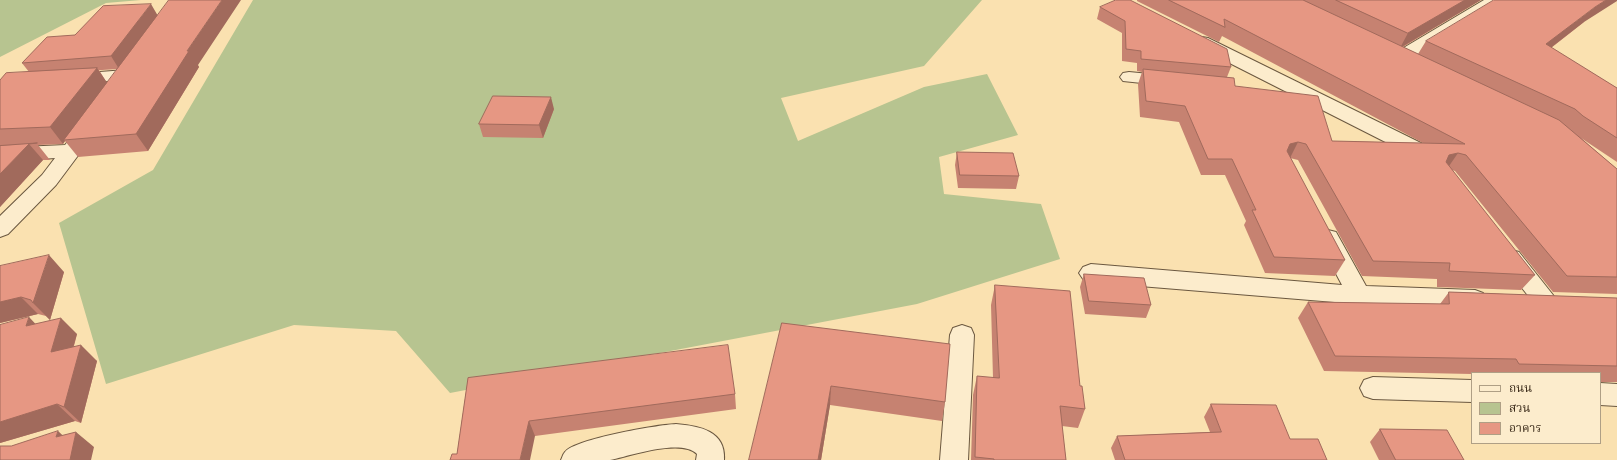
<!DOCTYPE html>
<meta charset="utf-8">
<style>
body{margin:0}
#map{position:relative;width:1617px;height:460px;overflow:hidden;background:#fae1b0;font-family:Cardo,"Noto Serif Thai",serif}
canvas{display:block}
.legend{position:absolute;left:1471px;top:372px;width:130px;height:72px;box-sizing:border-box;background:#fceccc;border:1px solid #af9f85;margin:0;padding:5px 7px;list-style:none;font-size:12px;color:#3b2b1a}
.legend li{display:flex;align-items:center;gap:8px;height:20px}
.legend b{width:20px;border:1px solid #af9f85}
</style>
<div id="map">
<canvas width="1617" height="460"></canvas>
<ul class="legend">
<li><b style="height:5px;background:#fceccc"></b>ถนน</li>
<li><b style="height:11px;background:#b7c490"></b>สวน</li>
<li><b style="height:11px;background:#e69783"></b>อาคาร</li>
</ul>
</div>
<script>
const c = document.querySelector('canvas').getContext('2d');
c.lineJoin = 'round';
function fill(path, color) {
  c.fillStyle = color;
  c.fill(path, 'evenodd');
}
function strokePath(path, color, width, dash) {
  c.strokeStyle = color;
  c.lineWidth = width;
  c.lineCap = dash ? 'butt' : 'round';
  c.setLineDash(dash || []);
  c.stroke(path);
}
fill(new Path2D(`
 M0,0H141L106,3L0,57Z
 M253,0H982L924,66L781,98L798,141L924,87L987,74L1018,135L939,157L944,194L1041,204L1060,259L917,304L450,393L396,331L294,325L106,384L59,223L153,170Z`), '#b7c490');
const minor = new Path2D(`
 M1484,0H1503L1501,3L1407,61L1401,62L1395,61L1392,57L1395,53Z
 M1202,37L1208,38L1429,147L1432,152L1429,157L1422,158L1415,157L1196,46L1193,42L1196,38Z
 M126,70L132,71L135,75L132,79L73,84L67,83L64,79L67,75L73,74Z
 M1129,72L1170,76L1176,77L1179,81L1176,85L1170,86L1123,81L1120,77L1123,73Z
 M90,120L97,122L100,126L56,185L8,234L0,237V216L42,175L55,158L0,162V148L65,145L83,122Z
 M1328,230L1336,232L1366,286L1475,290L1483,293L1487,299L1483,305L1475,308L1359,304L1091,282L1083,279L1079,273L1083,267L1091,264L1342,285L1317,238L1320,232Z
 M1511,250L1519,252L1553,295L1557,301L1553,307L1545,310L1537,307L1503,264L1500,258L1503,252Z
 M962,325L971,328L974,335L968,460H940L950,335L953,328Z
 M1373,377L1472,380V402L1373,399L1364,396L1360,388L1364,380Z
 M1600,383L1617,384V406L1600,405Z
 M676,424C700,426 726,431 724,460H696L697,454C681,438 630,456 610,460C595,460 577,460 561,460C562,458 563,454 565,452C575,439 657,425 676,424Z`);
strokePath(minor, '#6b5840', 2);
fill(minor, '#fceccc');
fill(new Path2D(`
 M1137,0H1481L1403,47L1418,54L1426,41L1584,22L1551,48L1617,88V162L1581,138L1617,169V294L1553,292L1455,171L1452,170L1535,275L1521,290L1437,287V279L1362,276L1298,160L1290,158L1345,260L1335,276L1265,273L1244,225L1246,221L1225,175H1201L1179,122L1140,117L1138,84L1142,72L1137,71V63L1122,61V33L1097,19L1100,7L1231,67L1227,77L1235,86L1332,141L1423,143L1222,36L1219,42L1137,1Z
 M158,15L199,67L148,151L78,157L65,141L63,144L38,145L50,160H43L0,207V80L29,72L22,63L75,35ZM118,69L107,83L99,70H102Z
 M554,109L543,138L483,137L479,124Z
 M957,152L1019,176L1016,189L958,188L955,165Z
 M0,266L64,272L50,320L46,316L38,314L0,323Z
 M1084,274L1151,305L1146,318L1085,314L1080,287Z
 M995,285L1080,386L1085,409L1078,428L1062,426L1066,460H971L973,395L977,376L993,378L991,305Z
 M1449,292L1617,298V382H1600V373H1472V374L1324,371L1298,318L1308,302L1440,304Z
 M782,323L945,402L942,421L830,405L821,460H749Z
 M35,324L77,334L74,346L97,361L81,423L75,421L0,443V325Z
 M468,378L735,394L736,409L535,436L457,454Z
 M1211,404L1290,439L1327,460H1115L1111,448L1117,436L1210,432L1204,417Z
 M1380,429L1464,460H1379L1370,442Z`), '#c68271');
fill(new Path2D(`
 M222,0H241L198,65L199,67L148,151L136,134L187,51Z
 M1465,0H1481L1400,48L1408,33Z
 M1606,0H1617V1L1584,22L1535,60L1546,44L1595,7Z
 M151,4L158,16L119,69L111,56Z
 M97,68L108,84L64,140L65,141L63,144L50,127Z
 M551,97L554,109L543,138L539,125Z
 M1298,142L1290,158L1282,160L1290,144Z
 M29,144L43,160L0,207V174Z
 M1458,153L1447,169L1439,171L1449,155Z
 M49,255L64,272L50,320L33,303Z
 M21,297L38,314L0,323V302Z
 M29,317L45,334L26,326Z
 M61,318L77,334L67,369L51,352Z
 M81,345L97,361L81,423L64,407Z
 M831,386L830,405L821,460H818Z
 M57,404L75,421L0,443V422Z
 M529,421L535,436L530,460H520Z
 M58,431L73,445L76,432L94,447L91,460H70L56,437Z`), '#a16a5c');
const building = new Path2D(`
 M169,0H222L187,51H189L136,134L64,140Z
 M1116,0H1130L1227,49L1231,67L1141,59V51L1126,49L1125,21L1100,7Z
 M1169,0H1303L1559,120L1617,169V277L1567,276L1466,155L1458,153L1449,155L1446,162L1450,167L1535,275L1449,271L1450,263L1373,261L1306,144L1298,142L1290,144L1287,151L1345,260L1274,257L1252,210H1256L1232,159H1208L1185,106L1146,101L1143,69L1234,78L1235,86L1318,96L1332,141L1465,144L1224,19L1225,27Z
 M1336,0H1465L1408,33Z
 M1494,0H1606L1595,7L1546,44L1617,88V138L1583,116L1575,109L1426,41Z
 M151,4L111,56L22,63L47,37L75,35L103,6Z
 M97,68L50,127L0,129V80L6,73Z
 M493,96L551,97L539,125L479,124Z
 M37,143L29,144L0,174V146Z
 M957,152L1013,153L1019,176L960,175Z
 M49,255L33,303L31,300L21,297L0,302V266Z
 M1084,274L1144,278L1151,305L1089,301Z
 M995,285L1070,291L1080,386H1082L1085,409L1060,406L1066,460H994V459L975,457L977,376L999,378Z
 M1449,292L1617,298V366L1519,364L1516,359L1335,356L1308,302L1449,304Z
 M29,317L26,326L61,318L51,352L81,345L64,407L57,404L0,422V325Z
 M782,323L950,344L945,402L831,386L818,460H749Z
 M728,345L735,394L529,421L520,460H450L452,454H457L468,378Z
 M1211,404L1276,405L1290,439H1318L1327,460H1125L1117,436L1221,432Z
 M1380,429L1447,430L1464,460H1396Z
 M58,431L56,437L76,432L70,460H0V446H11Z`);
fill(building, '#e69783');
strokePath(building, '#a16a5c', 1);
</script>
